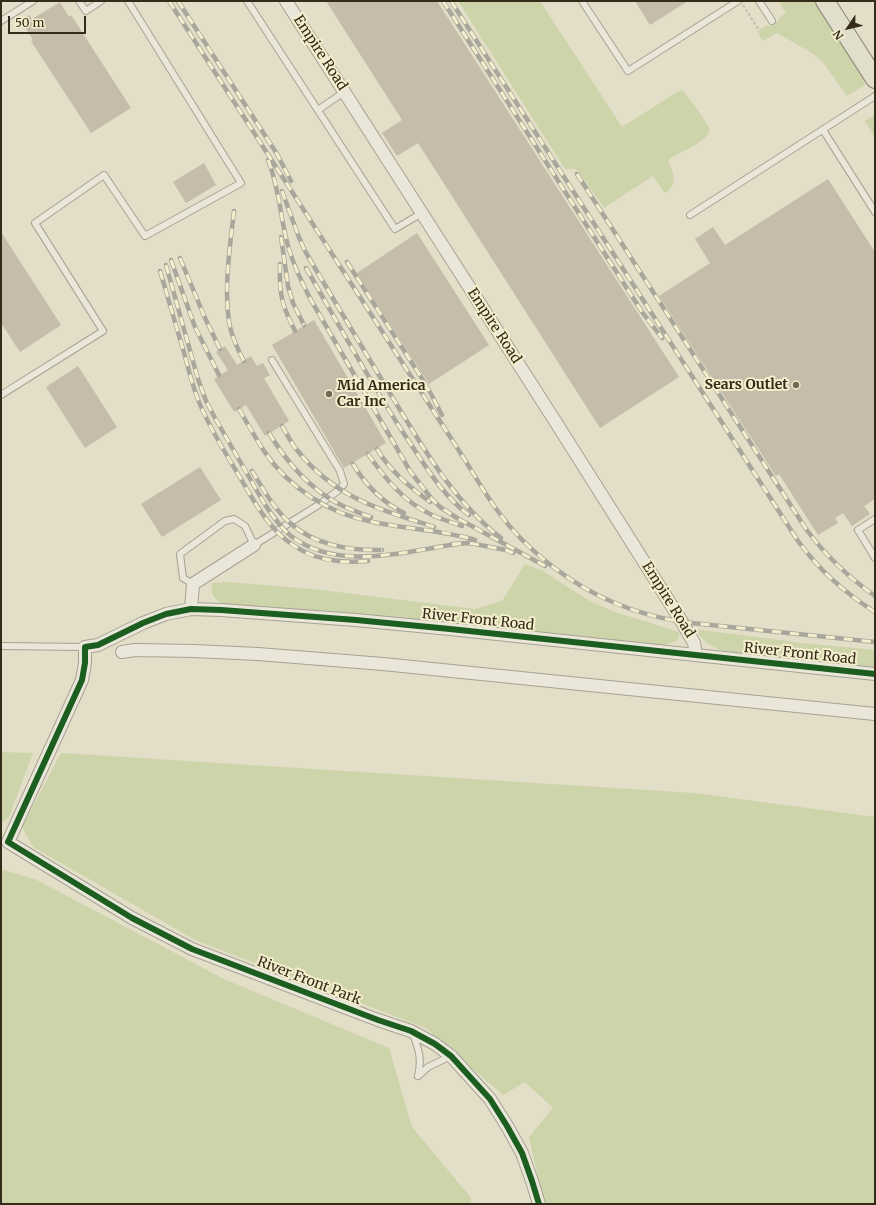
<!DOCTYPE html>
<style>
body{margin:0}
#map{position:relative;width:876px;height:1205px;overflow:hidden;background:#e2dec8;font-family:Merriweather,serif}
canvas{display:block}
.frame{position:absolute;inset:0;border:2px solid #342b1b;pointer-events:none}
.north{position:absolute;left:828px;top:8px;width:40px;height:40px;-webkit-text-stroke:3px #f5eecd;paint-order:stroke;rotate:235deg;font-size:11px;font-weight:700;line-height:16px;text-align:center;color:#342b1b}
.north::after{content:'';display:block;margin:auto;width:14px;height:18px;background:#342b1b;clip-path:polygon(50% 0,100% 100%,50% 72%,0 100%)}
.scale{position:absolute;left:8px;top:16px;width:78px;height:18px;box-sizing:border-box;border:2px solid #342b1b;border-top:0;padding-left:5px;font-size:12px;line-height:14px;white-space:nowrap;color:#342b1b;-webkit-text-stroke:3px #f5eecd;paint-order:stroke}
</style>
<div id="map">
<canvas width="876" height="1205"></canvas>
<div class="frame"></div>
<div class="north">N</div>
<div class="scale">50 m</div>
</div>
<script>
const c = document.querySelector('canvas').getContext('2d');
c.lineJoin = 'round';
function fill(path, color) {
  c.fillStyle = color;
  c.fill(path, 'evenodd');
}
function strokePath(path, color, width, dash) {
  c.strokeStyle = color;
  c.lineWidth = width;
  c.lineCap = dash ? 'butt' : 'round';
  c.setLineDash(dash || []);
  c.stroke(path);
}
function label(font, color, halo, rows, align = 'center') {
  c.font = font + ' Merriweather,serif';
  c.lineWidth = 4;
  c.setLineDash([]);
  c.textBaseline = 'middle';
  c.strokeStyle = halo;
  c.fillStyle = color;
  for (const [text, x, y, turn = 0] of rows) {
    c.save();
    c.translate(x, y);
    c.rotate((+turn || 0) * Math.PI / 180);
    c.textAlign = isNaN(turn) ? turn : align;
    if (halo) c.strokeText(text, 0, 0);
    c.fillText(text, 0, 0);
    c.restore();
  }
}
fill(new Path2D(`
 M458,1H540L622,127L682,89L700,113L710,130C704,145 680,151 668,160C673,173 679,184 665,193L653,176L604,208L579,172L575,169H565Z
 M778,1H816L862,74L865,85L847,96L822,61L812,53L777,33L763,41L757,31L768,25L770,26L779,20V18L786,13Z
 M875,115V138L865,121Z
 M525,564L543,571L588,600L615,612L679,632C681,641 672,643 664,645L301,609L230,605C217,603 210,597 212,583L229,582L322,590L475,609L502,601Z
 M694,629L803,643L875,650V668C847,665 818,661 790,658C768,656 741,657 720,650C709,646 701,638 694,629Z
 M1,752L33,753L9,817L1,823Z
 M61,753L694,793L875,817V1204H544L529,1137L553,1108L525,1082L503,1095L426,1028L197,941L33,847L22,827Z
 M1,869L37,880L224,979L389,1048L412,1127L471,1198V1204H1Z`), '#ced4aa');
fill(new Path2D(`
 M326,1H437L679,377L600,428L418,143L397,156L382,133L402,120Z
 M635,1H688L650,25Z
 M60,2L69,17L71,15L131,108L91,133L31,41L33,40L21,21L29,15L32,19Z
 M204,163L216,185L186,203L173,182Z
 M828,179L875,252V499L864,506L870,514L852,526L843,513L835,518L838,523L818,535L779,474L776,476L659,296L710,263L695,239L713,227L725,245Z
 M1,232L61,325L20,352L1,323Z
 M417,233L489,345L429,384L357,273Z
 M314,320L386,443L344,468L272,345Z
 M225,346L237,365L251,356L257,366L263,363L270,375L264,378L289,421L265,436L246,405L234,412L214,379L228,370L216,352Z
 M78,366L117,427L85,448L46,387Z
 M200,467L221,500L162,537L141,504Z`), '#c5bca9');
const lane = new Path2D(`
 M79,1L86,11L101,1
 M247,1L395,229L422,213
 M582,1L628,71L738,1
 M759,1L772,21
 M1,21L33,1
 M318,110L344,92
 M823,130L875,212
 M690,215L875,96
 M1,395L103,331L35,223L104,175L145,236L241,183L128,1
 M875,519L858,530L875,558
 M193,584L183,578L180,554L225,521L234,519L245,526L254,545L320,504L340,489L344,484L340,471L272,360
 M1,646L85,647
 M413,1034C419,1050 422,1059 418,1076
 M418,1076L428,1067L451,1056`);
const street = new Path2D(`
 M286,1L555,421L682,622L694,643L696,655
 M191,609L193,584L254,545
 M122,652L135,650L194,651L258,654L383,664L875,714
 M539,1204L532,1181L522,1153L507,1126L490,1099L451,1056L435,1044L411,1031L378,1020L192,949L132,918L8,842L82,680L85,663V647L98,645L143,623L166,614L191,609L221,610L356,620L450,629L875,674`);
const primary = new Path2D(`
 M825,1L875,79`);
strokePath(lane, '#a7a292', 8);
strokePath(street, '#a7a292', 14);
strokePath(primary, '#8c8779', 20);
strokePath(new Path2D(`
 M743,5L759,30`), '#c2bfb2', 2, [3, 2]);
strokePath(lane, '#eae7da', 6);
strokePath(street, '#eae7da', 12);
strokePath(primary, '#e1decb', 18);
const rail = new Path2D(`
 M169,1L465,460C476,478 487,497 500,514C527,551 573,586 615,603C636,612 659,618 682,622L875,642
 M178,1L277,154L291,181
 M443,1L642,312L662,338
 M451,1L798,541C819,570 845,593 875,612
 M268,160C279,187 280,215 287,242C292,262 301,281 311,300L410,471L431,498L440,507L457,518L545,566
 M577,174L806,529C826,556 848,577 875,596
 M282,191L298,235L305,251C333,299 362,347 391,395C422,446 453,501 501,538
 M234,211C230,247 223,291 230,327C233,339 238,350 244,361
 M281,237L288,286L293,303L304,325
 M180,258L205,318L220,349
 M171,260L195,327L219,375
 M347,262L423,380L431,394L442,415
 M280,264C280,275 279,287 282,298C284,310 290,320 295,331
 M166,265L198,379L206,401L215,418L264,503C272,515 280,527 291,536C338,572 405,551 458,544
 M306,268C339,325 371,384 408,440C426,467 443,496 469,515
 M160,271C168,297 175,323 183,349C188,367 192,385 199,402C210,429 226,454 241,479C257,507 273,536 303,551C324,562 346,563 368,561
 M239,409C247,423 255,437 264,451C289,488 329,514 373,522C407,529 442,530 475,540
 M282,426C287,434 291,443 297,450C335,498 379,509 434,527
 M269,433C286,461 308,487 337,503C348,509 360,513 371,517
 M377,449C390,471 410,487 430,502
 M368,454C384,477 403,501 430,514C440,519 451,522 462,526
 M353,464C365,484 382,502 404,513
 M252,471C263,489 274,509 290,523C314,545 351,551 382,550
 M452,544L469,543L506,550L513,553`);
strokePath(rail, '#a9a69b', 4.5);
strokePath(rail, '#f5eecd', 3, [9]);
strokePath(new Path2D(`
 M539,1204L532,1181L522,1153L507,1126L490,1099L451,1056L435,1044L411,1031L378,1020L192,949L132,918L8,842L82,680L85,663V647L98,645L143,623L166,614L191,609L221,610L356,620L450,629L875,674`), '#1b5e20', 6);
for (const [x, y, r, color] of [
 [796,385,4,"#716a58"],
 [329,394,4,"#716a58"]
]) {
  const dot = new Path2D();
  dot.arc(x, y, r, 0, 2 * Math.PI);
  c.fillStyle = color;
  c.fill(dot);
  strokePath(dot, '#f5eecd', 1.5);
}
label('14px', '#342b1b', '#f5eecd', [
 ["Empire Road",320,53,57],
 ["Empire Road",494,326,57],
 ["Empire Road",668,600,58],
 ["River Front Road",478,620,6],
 ["River Front Road",800,654,6],
 ["River Front Park",309,981,21]
]);
label('bold 14px', '#342b1b', '#f5eecd', [
 ["Sears Outlet",788,385],
 ["Mid America",337,386,"left"],
 ["Car Inc",337,402,"left"]
], 'right');
</script>
